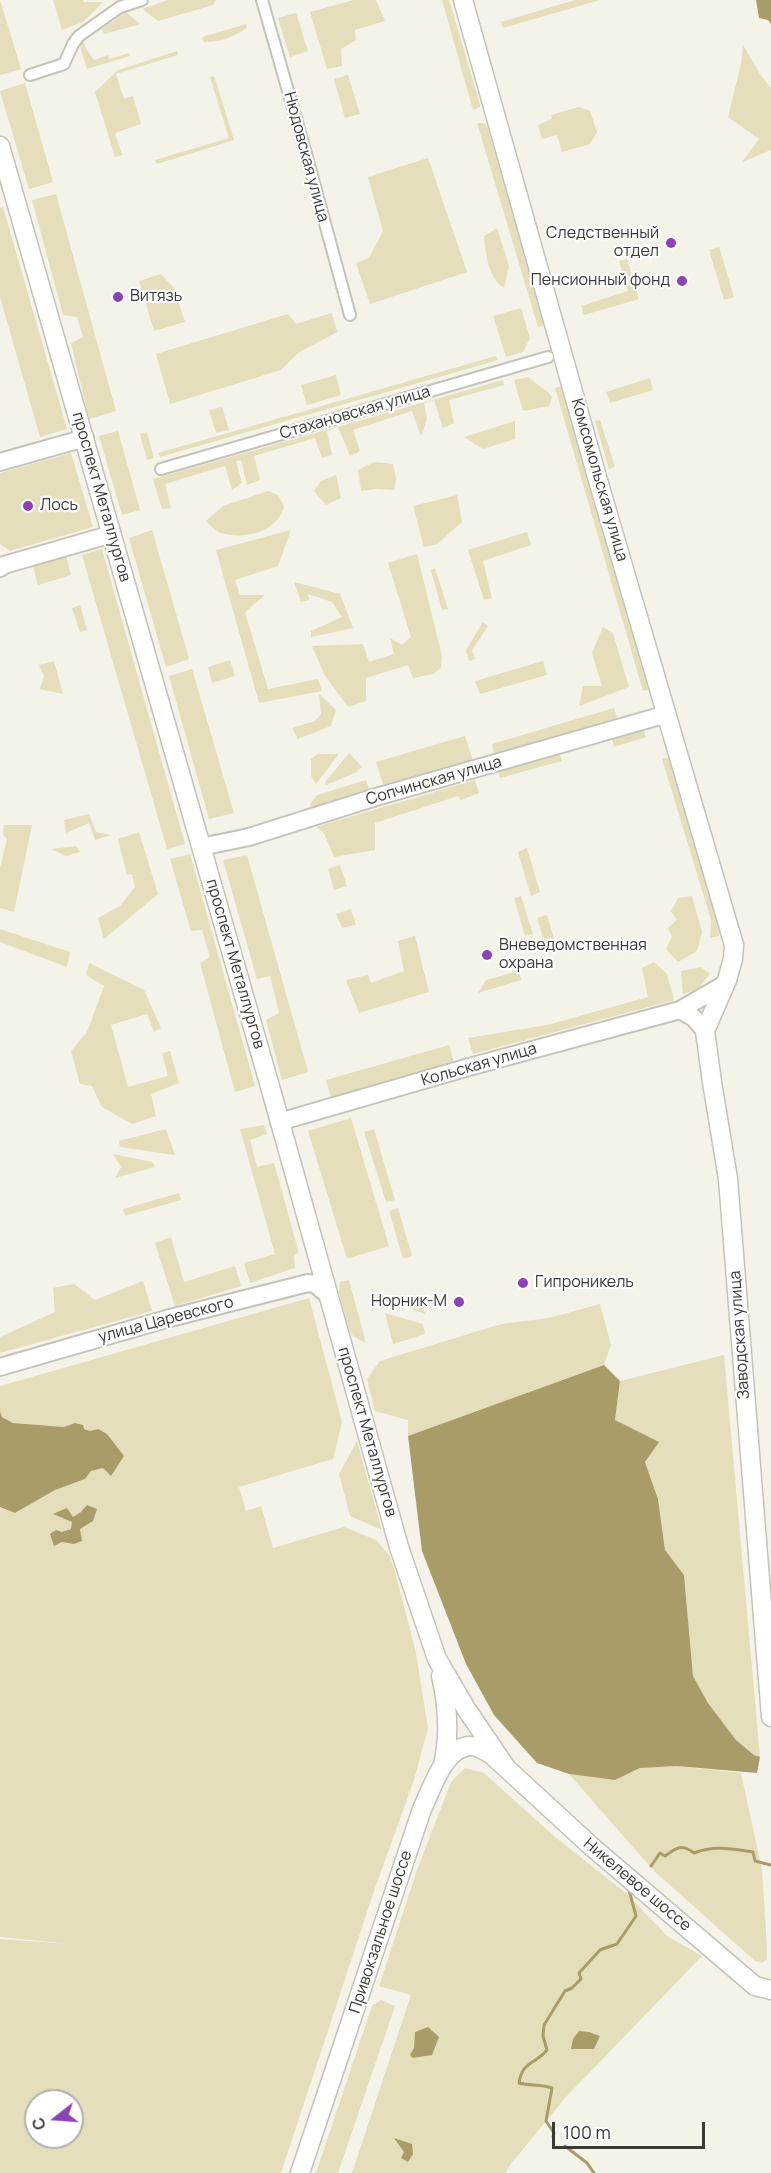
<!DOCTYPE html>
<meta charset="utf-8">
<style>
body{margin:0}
#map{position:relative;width:771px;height:2173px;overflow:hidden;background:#f4f2e9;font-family:Manrope,sans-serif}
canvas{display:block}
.north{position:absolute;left:24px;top:2089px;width:60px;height:60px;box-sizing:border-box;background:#fff;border:2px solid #b0b0af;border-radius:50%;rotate:253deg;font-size:16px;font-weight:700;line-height:24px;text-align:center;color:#3a3936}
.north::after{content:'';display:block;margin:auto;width:21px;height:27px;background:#8a42b5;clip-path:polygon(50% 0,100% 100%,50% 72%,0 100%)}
.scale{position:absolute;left:552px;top:2122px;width:153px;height:27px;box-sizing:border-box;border:3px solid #3a3936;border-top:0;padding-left:8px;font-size:18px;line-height:21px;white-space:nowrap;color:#3a3936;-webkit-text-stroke:4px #fff;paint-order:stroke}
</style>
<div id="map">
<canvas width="771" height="2173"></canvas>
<div class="north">С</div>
<div class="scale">100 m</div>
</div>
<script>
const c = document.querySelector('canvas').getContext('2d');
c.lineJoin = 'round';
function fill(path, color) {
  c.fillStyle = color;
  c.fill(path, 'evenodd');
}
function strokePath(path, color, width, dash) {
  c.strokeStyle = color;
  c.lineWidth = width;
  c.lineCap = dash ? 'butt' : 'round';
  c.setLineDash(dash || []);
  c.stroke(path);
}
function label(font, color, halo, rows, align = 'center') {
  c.font = font + ' Manrope,sans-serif';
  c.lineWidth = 4.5;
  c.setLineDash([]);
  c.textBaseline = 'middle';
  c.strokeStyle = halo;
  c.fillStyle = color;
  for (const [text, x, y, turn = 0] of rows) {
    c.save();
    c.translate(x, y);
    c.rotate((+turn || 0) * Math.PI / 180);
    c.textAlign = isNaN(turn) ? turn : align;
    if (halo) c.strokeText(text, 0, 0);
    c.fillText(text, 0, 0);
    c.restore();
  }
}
fill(new Path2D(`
 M0,0L21,69L0,75Z
 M53,0H83L84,2H103L83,22L62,30Z
 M168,0H216L213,5L158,21L142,9Z
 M354,0H376L385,21L355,30L356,40L341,49L342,66L327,69L310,12Z
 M442,0H449L480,104V107L473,110Z
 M575,0H600L503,28L501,22Z
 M126,12L140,24L104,34L102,29Z
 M296,13L308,51L290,57L278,18Z
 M246,24L247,28C232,37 222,42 204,42L202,37Z
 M84,42L86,49L94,60L108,55L109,59L129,53L130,56L87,69L79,43Z
 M743,45L760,74L771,88V150L742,162L759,139L728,117L741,64Z
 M177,51L178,55L116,74L124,99L133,96L141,124L115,133L122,155L115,157L95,92L118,70Z
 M348,75L360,114L345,118L334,79Z
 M214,76L234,140L157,164L155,160L229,138L210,77Z
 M25,83L53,182L29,189L0,91Z
 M579,107L590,111L597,132L590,144L562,152L557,135L542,139L538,125L552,119L551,115Z
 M477,123H483L488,128L546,325L538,327Z
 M428,158L467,272L370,304L356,263L369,258L383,231L368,177Z
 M56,194L116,411L89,419L71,343L83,337L77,317L63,315L32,200Z
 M3,207L67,429L40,437L0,297V208Z
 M497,228L509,266L504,288C488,277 486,255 484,236Z
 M719,247L734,297L724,300L709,250Z
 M627,259L639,299L584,315L581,306L628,291L619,261Z
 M161,274L174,288L185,322L154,331L139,281Z
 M521,308L530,338L523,352L506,357L493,316Z
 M332,313L337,332L298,353L281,370L170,404L156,354L288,314L296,324Z
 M496,356L498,360L160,457L158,453Z
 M336,375L341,395L307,405L301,385Z
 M528,377L549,393L552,397L549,406L523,411L514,380Z
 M650,378L653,390L610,403L606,392Z
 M503,380L504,385L449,400L454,423L443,428L434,400L424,403L427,419L421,436L412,411L353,430L360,451L350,456L338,427L327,431L332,455L322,458L315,438L254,456L260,480L247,485L241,460L236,461L242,483L232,490L225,466L165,484L171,508L162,509L153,479Z
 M565,385L575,420V433L581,455L588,464L653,689L643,691L555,388Z
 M222,407L229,430L216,433L209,410Z
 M600,420L615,467L609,469L595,421Z
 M515,421V439L483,449L464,437Z
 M118,431L140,510L122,515L99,436Z
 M147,432L154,458L147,460L140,434Z
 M71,453L93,527L10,551L0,544V473Z
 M374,462L393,464L396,479L394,490L376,489L361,491L358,470Z
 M336,475L341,498L326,505L314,491L321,481Z
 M268,491L278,495L284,506C278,532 245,540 221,533C215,531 210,525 206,521L223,506Z
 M457,495L462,522L437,544L424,547L413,506Z
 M152,530L189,659L166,667L129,538Z
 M291,530L278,566L235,580L240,595H265L245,612L268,689L318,679L322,691L259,703L216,550Z
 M527,532L531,545L483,561L492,598L484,600L468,550Z
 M102,549L185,844L167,849L82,555Z
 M417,554L442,656L441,668L433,674L413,678L408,665L366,678V701L348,707L324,674L312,646L363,644L369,662L394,654L390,638L402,645L411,637L388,563Z
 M66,555L71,575L38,585L33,566Z
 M435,568L448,609L442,610L431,570Z
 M294,582L340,594L353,628L311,637V631L342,617L332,602L308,594L309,600L301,602Z
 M80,605L87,630L80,632L72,608Z
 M483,622L488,626L472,650L475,659L469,661L466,650Z
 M603,627L613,633L629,687L579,706L583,686H602L592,653Z
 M230,660L235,676L212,683L208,667Z
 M54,661L63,694L40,689L44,676L39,665Z
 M543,661L547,675L480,694L475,681Z
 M192,669L234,813L209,819L169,676Z
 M319,694L336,710L331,726L298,739L292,728L315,721L321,714Z
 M614,708L617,718L494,755L492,744Z
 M643,729L646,737L614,747L612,739Z
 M465,736L473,761L384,787L376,762Z
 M559,752L562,761L500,778L497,770Z
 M349,753L362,767L355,773L326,785L325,782Z
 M318,754H339L316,784L311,776V759Z
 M669,757L718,919L719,936L710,938L711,920L662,759Z
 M366,780L370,792L311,810L310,804L317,795Z
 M475,780L479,793L461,800L458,796L375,823V850L334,857L324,833L316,827Z
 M89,814L96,832L111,835L95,840L89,823L66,833L64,820Z
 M4,825H32L14,912L0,908V868L7,839L3,835Z
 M139,832L158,894L104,939L98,918L120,906L135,887L132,874L127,875L118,839Z
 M76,846L80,852L66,856L51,849Z
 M527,848L540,892L531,896L518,852Z
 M190,854L255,1086L235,1092L200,963L210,957L202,930L191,931L170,859Z
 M247,855L308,1072L282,1080L266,1020L279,1013L270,976L257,979L223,860Z
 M340,865L347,886L334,890L328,869Z
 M521,896L533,934L525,936L514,898Z
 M692,896L702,932L697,951L678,962L666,949L672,937L668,928L677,920L671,911L678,898Z
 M351,909L356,925L342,928L336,914Z
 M547,915L558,951L548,954L537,918Z
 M0,929L70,952L67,967L0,942Z
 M415,936L429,992L359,1013L346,980L368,975L371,983L404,971L398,941Z
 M654,962L667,974L674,1000L473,1054L468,1038L547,1025L648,997L642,968Z
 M89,963L144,990L161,1028L154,1032L147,1014L111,1025L128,1087L168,1076L162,1053L170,1051L179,1083L151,1094L156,1116L132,1124L102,1107L92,1086L80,1084L71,1051L87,1032L104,986L86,975Z
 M701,967L710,974L698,989L683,994L681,971Z
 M519,971L521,980L478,993L486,980Z
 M449,1045L454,1063L331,1098L326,1080Z
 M351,1118L389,1246L347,1259L308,1131Z
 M264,1125L267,1134L250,1140L257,1167L274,1163L299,1253L294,1255L295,1268L250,1283L244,1263L275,1254L240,1129Z
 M166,1129L175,1155L120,1147L119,1141Z
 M374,1129L395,1200L386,1202L364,1132Z
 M113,1154L152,1162L155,1167L115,1178L121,1167Z
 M179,1193L181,1200L125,1216L123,1209Z
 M398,1208L412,1256L403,1259L389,1211Z
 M171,1237L184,1282L235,1266L241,1286L175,1306L155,1243Z
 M349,1280L366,1343L353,1336L350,1332L339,1293L340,1282Z
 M143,1281L152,1311L0,1353V1337L55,1312L53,1288L74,1284L95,1300Z
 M309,1298L342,1422L333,1459L239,1487L246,1511L261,1506L273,1548L344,1527L376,1540L390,1556L397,1579L416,1653L428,1728L414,1780L374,1891L281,2173H0V1939L71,1944L0,1937V1507L15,1513L55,1490L85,1479L91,1471L103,1468L89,1431L75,1423L64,1427L13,1423L2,1417L0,1411V1386ZM36,2101H72V2137H36Z
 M421,1299L425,1314L399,1304Z
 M600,1304L611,1345L604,1365L408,1436V1420L375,1411L367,1379L380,1361L501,1324L549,1318Z
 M385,1313L423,1324L425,1334L393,1344Z
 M724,1355L728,1400L760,1757L754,1755L736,1740L708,1703L693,1676L684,1576L665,1550L658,1499L645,1462L615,1420L620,1381Z
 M357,1441L382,1530L350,1516L339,1474Z
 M677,1766L741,1773L762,1870L767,1948V1959L762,1963L755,1961L653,1870L569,1774L615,1780L640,1768Z
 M465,1768L484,1773L555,1837L627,1894L667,1936L702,1956L565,2098L510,2165L506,2173H352L411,1995L379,1986L417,1870L451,1782Z
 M381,2000L395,2006L338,2173H316L372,2006Z`), '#e5debb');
fill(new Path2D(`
 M756,0H771V24L768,20L759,18Z
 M604,1365L620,1381L615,1420L659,1442L645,1462L658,1499L665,1550L684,1575L693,1676L708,1703L736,1740L754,1755L760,1757L757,1773L677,1766L640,1768L615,1780L569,1774L537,1763L494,1715L466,1664L422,1551L408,1436Z
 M0,1411L2,1417L13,1423L64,1427L75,1423L83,1425L84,1429L90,1431L98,1429L107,1434L124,1456L111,1476L103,1468L91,1471L85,1479L55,1490L15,1513L0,1507Z
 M87,1505L97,1509L93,1521L80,1529L82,1541L74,1544L62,1542L54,1546L50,1534L56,1530L62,1532L71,1529L72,1522L53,1514L67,1508L73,1517L81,1512Z
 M428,2027L439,2037L432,2055L413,2058L410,2055L414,2048L415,2032Z
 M579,2031L589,2032L600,2036L594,2049H571L573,2039Z
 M394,2138L412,2144L413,2154L408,2162L401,2158L404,2152Z`), '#a89d69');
strokePath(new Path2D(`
 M651,1866L660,1853L665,1856C677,1847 682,1844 694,1853C714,1845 732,1849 753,1852L755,1861L771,1865
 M553,2137L554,2133L546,2121L552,2088C540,2084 531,2086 519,2083C522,2061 536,2064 547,2050L543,2036L544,2025L565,1991L572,1988L581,1979L579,1973L600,1950L617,1944L636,1916L629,1890
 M565,2146L587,2163L594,2173`), '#a89d69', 3);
const street = new Path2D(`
 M262,0L305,150L350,315
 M30,75L64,64L73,44L79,36L120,7L142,0
 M161,469L548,357`);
const secondary = new Path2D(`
 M0,462L85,438
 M0,568L4,565L112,534
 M201,847L249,837L376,797L667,714
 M680,1010L694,1018L705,1031
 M279,1122L469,1067L680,1010L725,984
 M0,1367L170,1318L308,1283L315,1284L328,1295`);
const primary = new Path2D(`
 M463,0L597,477L734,945L733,959L727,980L705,1031L712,1082L728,1179L771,1717
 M0,146L271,1090L399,1547L437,1659L467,1710L505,1766
 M441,1676C448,1706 450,1735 443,1765
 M300,2173L422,1809C432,1789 443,1749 469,1746C477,1745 485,1751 492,1755L591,1846L755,1986L771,1990`);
strokePath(street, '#c4c3ba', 14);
strokePath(secondary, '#c4c3ba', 20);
strokePath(primary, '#c4c3ba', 21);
strokePath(street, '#fff', 10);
strokePath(secondary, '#fff', 16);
strokePath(primary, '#fff', 18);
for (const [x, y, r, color] of [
 [671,243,6,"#8a42b5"],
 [682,281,6,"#8a42b5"],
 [118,297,6,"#8a42b5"],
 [28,506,6,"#8a42b5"],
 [487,955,6,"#8a42b5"],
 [523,1283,6,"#8a42b5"],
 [459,1302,6,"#8a42b5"]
]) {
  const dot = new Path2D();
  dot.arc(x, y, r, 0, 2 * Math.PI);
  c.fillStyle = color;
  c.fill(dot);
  strokePath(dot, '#fff', 2);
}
label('16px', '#3a3936', '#fff', [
 ["Нюдовская улица",306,157,75],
 ["Стахановская улица",355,413,-16],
 ["Комсомольская улица",599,480,74],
 ["проспект Металлургов",101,497,74],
 ["Сопчинская улица",434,781,-16],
 ["проспект Металлургов",235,964,74],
 ["Кольская улица",479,1065,-16],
 ["улица Царевского",166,1320,-15],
 ["Заводская улица",740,1335,-94],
 ["проспект Металлургов",367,1432,74],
 ["Никелевое шоссе",637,1885,40],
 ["Привокзальное шоссе",381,1932,-72]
]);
label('16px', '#3a3936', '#fff', [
 ["Следственный",659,234,"right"],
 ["отдел",659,252,"right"],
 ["Пенсионный фонд",670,281,"right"],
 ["Витязь",130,297],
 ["Лось",40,506],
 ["Вневедомственная",499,946],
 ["охрана",499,964],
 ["Гипроникель",535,1283],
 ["Норник-М",447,1302,"right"]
], 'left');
</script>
